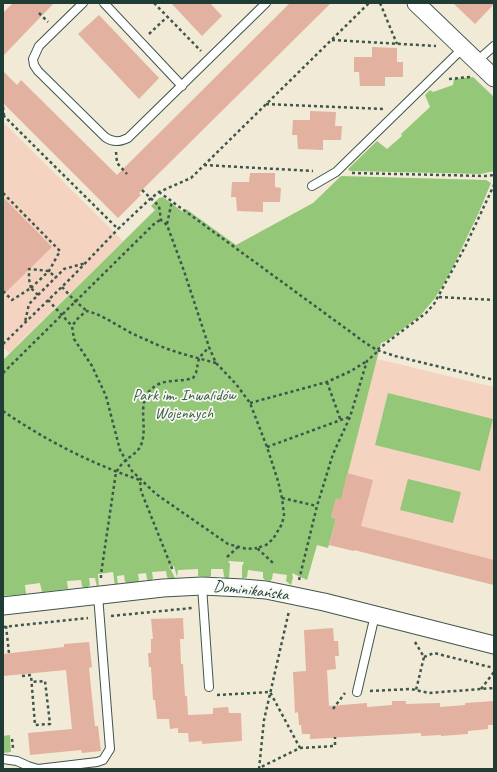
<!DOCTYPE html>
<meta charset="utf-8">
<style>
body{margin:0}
#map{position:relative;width:497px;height:772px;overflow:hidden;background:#f1ead6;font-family:Caveat,sans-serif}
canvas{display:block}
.frame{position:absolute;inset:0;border:4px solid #1f3d34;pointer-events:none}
</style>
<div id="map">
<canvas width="497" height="772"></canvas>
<div class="frame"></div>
</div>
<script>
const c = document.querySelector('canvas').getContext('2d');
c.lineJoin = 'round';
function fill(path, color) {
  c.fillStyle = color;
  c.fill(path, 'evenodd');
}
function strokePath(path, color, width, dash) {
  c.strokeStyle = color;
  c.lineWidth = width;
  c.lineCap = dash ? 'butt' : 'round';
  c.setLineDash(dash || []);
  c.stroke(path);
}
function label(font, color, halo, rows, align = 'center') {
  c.font = font + ' Caveat,sans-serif';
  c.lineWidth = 3.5;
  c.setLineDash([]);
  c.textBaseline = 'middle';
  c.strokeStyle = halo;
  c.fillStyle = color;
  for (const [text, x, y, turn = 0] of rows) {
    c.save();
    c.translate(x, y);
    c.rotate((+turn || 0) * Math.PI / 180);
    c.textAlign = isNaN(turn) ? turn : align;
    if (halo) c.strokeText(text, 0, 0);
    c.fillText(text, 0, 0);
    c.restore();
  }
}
fill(new Path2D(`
 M3,122L123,241L9,353L3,347Z
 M377,359L494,387V585L369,554V553L354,550V551L329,545L336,519L331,517L336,498L341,499Z`), '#f4d3c0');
fill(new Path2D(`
 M473,77L494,97V171L481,174L350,171L348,169L377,141L387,149L402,136L401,134L430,107L425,95L430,90L433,92L453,85L454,79Z
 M341,176L486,180L491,183L479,212L450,273L435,298L420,316L388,340L381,343L341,500L336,499L331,517L336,519L328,548L317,545L307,580L292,573L293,577L291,585L286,581L287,575L273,573L272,579L270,581L265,580L263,578V572L248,570L247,577L245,578H242V566L244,562L228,561L230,564L229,578H225L224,576L223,569H211V576L209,577L198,576V569L178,570L177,577L174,566H169L175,578L169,579L167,577L166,571L152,572L153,578L151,581H148L147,579L146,573L138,574L139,580L137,582L127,583L125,582L124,575L117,576L118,585L115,586L113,572L98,574L99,587H97L95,578H89L90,585L88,587L84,588L82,586L81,580L67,581L68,589L42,592L40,583L25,585L26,594L3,596V360L155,210L151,206L159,198L163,197L183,212L186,209L236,245L313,203Z
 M388,393L493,419L480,471L375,445Z
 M408,479L461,492L453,523L400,510Z
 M10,735L11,752L3,753V736Z`), '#94c778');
fill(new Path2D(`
 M13,3H54L3,56V13Z
 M171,3H210L222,16L202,36Z
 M290,3H331L139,193L141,195L118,218L3,103V71L17,85L21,80L117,175Z
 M453,3H494V4L475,24Z
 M99,15L159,78L139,99L78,34Z
 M372,47L397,48V62H403V77H385V86H360L359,72H354V57H372Z
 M310,111L336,112L335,126H342L341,140H323V150L298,149L297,135H292L293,120H310Z
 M250,173H275V187L281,188L280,202H263V212L237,211L236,197H231L232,182H249Z
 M3,197L52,247L3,295Z
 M347,473L373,480L361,526L494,560V585L354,550V551L329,545L336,519L331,517L336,498L341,500Z
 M183,618L184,639H180L181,664H183L185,696H187L188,715L213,714V708L228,707L229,713H241L242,741L202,744V741L189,742L188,733H178V728L170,729L169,719H157L155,700H153L151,667H149L148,653H151V639H153L151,619Z
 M333,628L334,641H338L339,656H335L336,669L327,670L329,706L367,703V707L392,705V701H406V704L440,703V707L465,705V703L494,701V725H488V729L468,731V734L441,736V735L421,736V733L310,739V734H302L301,725H299L298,712L295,713L293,672L306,671L304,630Z
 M89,642L92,667L89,668L95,726H98L101,751L82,753L81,750L30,755L28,733L72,729L66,670L3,676V654L64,647V644Z`), '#e3b19f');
const lane = new Path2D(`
 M83,3L39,46L33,59L34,65L38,71L105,137C113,143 120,142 128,138L266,3
 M104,3L182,86
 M477,61L494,46
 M312,186L336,172L463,48
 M202,586L209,687
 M357,692L375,615
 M3,759L17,761L28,766L38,769L97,762L103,760L110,749L98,595`);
const street = new Path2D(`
 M416,3L494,78
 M3,606L163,588L202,586L243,588L266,590L324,602L494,645`);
strokePath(lane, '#3e574c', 10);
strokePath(street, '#3e574c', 19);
strokePath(new Path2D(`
 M154,3L201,51
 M380,3L397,44
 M39,13L48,22
 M149,34L167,17
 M332,40L436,46
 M449,79L470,77
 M266,104L383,109
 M3,107L4,115
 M3,115L118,229L150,199L159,192L191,178L369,3
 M116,152L117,163L127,174
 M204,165L313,171
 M352,173L485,176L494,175
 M142,190L159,206L161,220L167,225L184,271L209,347L216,363L236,384L250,403L267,447L278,481L282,498L284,515L282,524L273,539L266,545L257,548L273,563
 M159,192L367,344L377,350L395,356L494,380
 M3,193L60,251L49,271L31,288
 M167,224L172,201
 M62,287L75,301L87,311
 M31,288L29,279V269L49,271L56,278
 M3,291L12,300L31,288L38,295L29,304L25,322
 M38,295L64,269L86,263
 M439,297L494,300
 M48,300L72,326
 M3,344L72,277L118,229
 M216,363C194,357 172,352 151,342C143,338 134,335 126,330C113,323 102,315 87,311L79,317L72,326L74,339L92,366L106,396L120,450L132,471L156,494L228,544L247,549L257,548
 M3,373L156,222L161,220
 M327,382L341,421
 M250,403L327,382L351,371L367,361
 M3,411C45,440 92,464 140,480L141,491L173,571
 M267,447L349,417
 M282,498L317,506
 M227,557L238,547
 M101,578V574L116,472C119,468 122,463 126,460C132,455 140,451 142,442C148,423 134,398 157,385C168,379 181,382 193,378L196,373L199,358L209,347
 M299,580L317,506L333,454L350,417L367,361L377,352V350L426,313L434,304L466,245L494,185
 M111,616L192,608
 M6,626L9,653
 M3,627L88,618
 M415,642L424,657L416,690
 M424,657L434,653L494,668
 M22,676L31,675L35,725L50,724L45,681L31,682
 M481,689L494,672
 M370,691L411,689L429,693L494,688
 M217,695L270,692L300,748L259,768
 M333,709L345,693
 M12,739L13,748
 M300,748L335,746V737
 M259,769L264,720L289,611`), '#3e574c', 2.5, [3, 3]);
strokePath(lane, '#fff', 8);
strokePath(street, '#fff', 17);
label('16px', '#3c6045', '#f6f6f2', [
 ["Park im. Inwalidów",184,396],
 ["Wojennych",184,414]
]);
label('16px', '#1f3d34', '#f6f6f2', [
 ["Dominikańska",251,591,7]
]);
</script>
